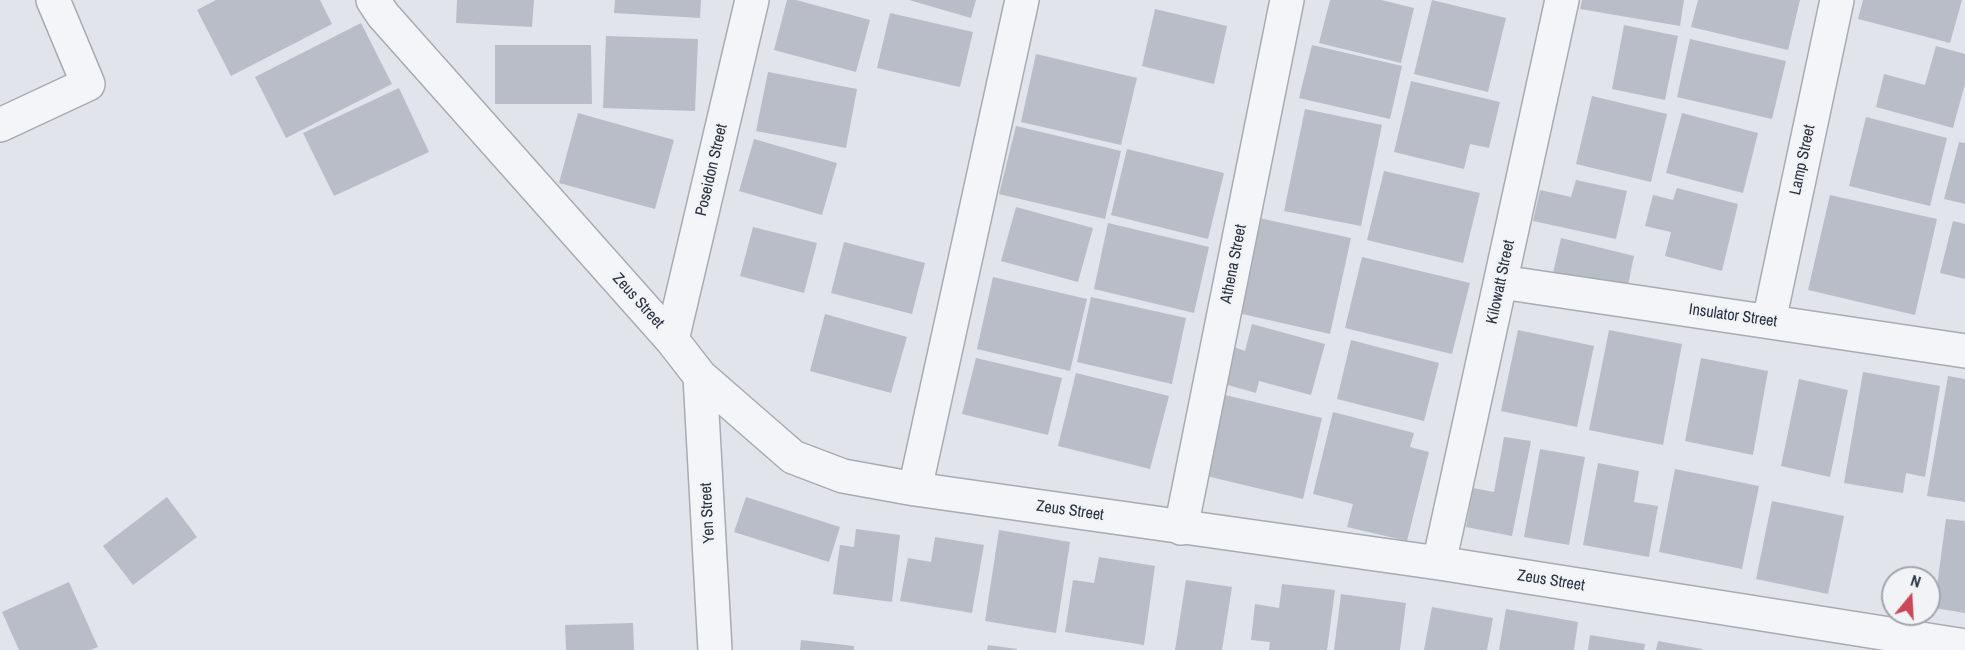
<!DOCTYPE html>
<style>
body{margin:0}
#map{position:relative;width:1965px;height:650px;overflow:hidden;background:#e1e4ea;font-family:"Archivo Narrow",sans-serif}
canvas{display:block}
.north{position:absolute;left:1881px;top:566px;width:60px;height:60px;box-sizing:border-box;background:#f1f3f7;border:2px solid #a1a6af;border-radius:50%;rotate:18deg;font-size:16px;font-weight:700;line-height:24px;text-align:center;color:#293242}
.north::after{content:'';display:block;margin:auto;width:21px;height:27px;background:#ce4759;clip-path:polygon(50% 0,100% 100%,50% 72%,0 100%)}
</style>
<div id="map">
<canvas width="1965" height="650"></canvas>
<div class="north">N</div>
</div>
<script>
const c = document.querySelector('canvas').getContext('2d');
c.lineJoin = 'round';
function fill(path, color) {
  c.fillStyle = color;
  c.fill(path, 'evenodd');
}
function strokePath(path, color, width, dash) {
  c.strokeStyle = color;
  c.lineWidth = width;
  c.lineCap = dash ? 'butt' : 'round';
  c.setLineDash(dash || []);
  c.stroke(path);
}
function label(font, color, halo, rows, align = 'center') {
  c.font = font + ' "Archivo Narrow",sans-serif';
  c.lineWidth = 4.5;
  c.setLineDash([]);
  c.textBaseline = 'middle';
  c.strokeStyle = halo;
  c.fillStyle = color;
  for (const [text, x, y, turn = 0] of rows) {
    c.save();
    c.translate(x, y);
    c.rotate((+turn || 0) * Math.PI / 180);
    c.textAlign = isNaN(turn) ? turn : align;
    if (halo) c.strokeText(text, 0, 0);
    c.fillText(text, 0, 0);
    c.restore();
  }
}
fill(new Path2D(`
 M216,0H320L332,24L231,76L197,10Z
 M457,0H534L532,27L456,23Z
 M615,0H701L700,18L614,13Z
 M787,0H796L870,20L856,72L774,50Z
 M909,0H976L971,18Z
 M1330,0H1381L1414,8L1401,63L1319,43Z
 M1432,0L1506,18L1488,92L1414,74Z
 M1582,0H1684L1680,26L1580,9Z
 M1698,0H1800L1788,50L1691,27Z
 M1863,0H1962L1950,43L1858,19Z
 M1155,9L1227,26L1214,84L1142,66Z
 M890,13L973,32L960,87L877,68Z
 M361,23L392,84L286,138L255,77Z
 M1624,25L1678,36L1665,100L1612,89Z
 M606,36L698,39L695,111L603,108Z
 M1690,39L1786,61L1772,119L1677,97Z
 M495,45H591L592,104H495Z
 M1312,45L1402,66L1390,119L1299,98Z
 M1936,46L1965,54V84L1953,128L1876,107L1884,74L1925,85Z
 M1036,54L1137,78L1121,145L1021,122Z
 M768,72L857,89L846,148L756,131Z
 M1411,81L1500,102L1489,148L1470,144L1464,169L1394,152Z
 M399,88L429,152L334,196L303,133Z
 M1592,96L1667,114L1651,182L1576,164Z
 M1305,109L1382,125L1361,226L1284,211Z
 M578,113L674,140L655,209L559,183Z
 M1682,113L1758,133L1743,193L1666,173Z
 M1866,117L1947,138L1930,206L1849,186Z
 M1016,126L1121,151L1105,219L999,194Z
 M754,139L837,163L822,215L739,191Z
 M1959,142L1965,143V204L1944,199Z
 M1127,149L1224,173L1208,239L1111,215Z
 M1384,171L1480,193L1463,263L1367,240Z
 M1576,180L1627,191L1616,239L1533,221L1540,190L1571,197Z
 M1677,188L1738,204L1722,271L1665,256L1671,232L1645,226L1653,195L1673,200Z
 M1830,195L1937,219L1915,315L1808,290Z
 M1016,207L1093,228L1078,282L1001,261Z
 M1259,218L1351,238L1330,334L1238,313Z
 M1953,221L1965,224V279L1940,273Z
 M1108,223L1209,247L1194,313L1094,289Z
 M753,227L817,243L804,293L740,276Z
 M1561,238L1634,256L1627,290L1553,273Z
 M844,242L925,263L912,314L831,293Z
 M1362,257L1470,283L1452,354L1345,328Z
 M993,277L1087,299L1070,371L977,349Z
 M1091,297L1186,318L1172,384L1077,362Z
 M825,314L907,337L891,393L810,371Z
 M1252,324L1325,344L1311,395L1259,381L1256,393L1224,384L1234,347L1245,351Z
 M1518,330L1594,346L1577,427L1501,411Z
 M1609,330L1682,344L1663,445L1589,430Z
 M1351,340L1439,363L1424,421L1337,399Z
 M976,358L1062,378L1048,435L962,414Z
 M1701,358L1768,371L1753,455L1685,441Z
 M1863,372L1940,386L1925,477L1906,473L1903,493L1844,483Z
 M1076,373L1169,396L1150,469L1058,446Z
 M1948,376L1965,379V502L1927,496Z
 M1799,379L1848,390L1830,477L1781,466Z
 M1221,394L1322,418L1303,499L1202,475Z
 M1333,412L1414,433L1410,447L1429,452L1407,541L1347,527L1353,504L1313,494Z
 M1504,437L1531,441L1512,536L1466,527L1473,488L1494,492Z
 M1540,449L1585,457L1569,545L1524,537Z
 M1598,463L1639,471L1634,502L1658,506L1649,557L1583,545Z
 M1675,469L1759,486L1742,569L1659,552Z
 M167,497L197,537L133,585L103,546Z
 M746,497L840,527L829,562L734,532Z
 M1772,501L1844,516L1828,594L1756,579Z
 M1946,519L1965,521V613L1934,608Z
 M856,529L900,535L892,602L833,594L840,545L854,547Z
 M999,530L1070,542L1056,633L985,621Z
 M935,537L984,545L972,613L900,601L908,558L931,562Z
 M1099,557L1155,566L1144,645L1065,632L1073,580L1094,583Z
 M1186,580L1232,587L1222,650H1175Z
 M69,582L98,647L90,650H19L2,612Z
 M1282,584L1335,590L1327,650H1269L1270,642L1251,640L1255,604L1279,608Z
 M1341,594L1406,603L1400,650H1334Z
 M1432,607L1493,618L1487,650H1424Z
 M1506,609L1578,622L1574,650H1499Z
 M633,623L634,650H566L565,625Z
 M1590,635L1645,644L1644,650H1588Z
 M801,640L854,646V650H800Z
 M1658,641L1702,649V650H1656Z
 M988,645L1017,649V650H987Z`), '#b8bdc7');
const minor = new Path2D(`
 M373,0L383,15L672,340L700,376L793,457L843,476L915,489L1439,563L1965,646
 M0,125L88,84L53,0
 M1501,282L1965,351
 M1769,321L1837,0
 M672,340L752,0
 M700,376L715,650
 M915,489L1022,0
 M1181,528L1287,0
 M1439,563L1562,0`);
strokePath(minor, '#a6abb4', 36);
strokePath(minor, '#f4f5f8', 33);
label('16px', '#293242', '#f1f3f7', [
 ["Lamp Street",1803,160,-78],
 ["Poseidon Street",712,170,-77],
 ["Athena Street",1234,264,-79],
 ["Kilowatt Street",1501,282,-78],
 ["Zeus Street",638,301,48],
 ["Insulator Street",1733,316,8],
 ["Zeus Street",1070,511,8],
 ["Yen Street",708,513,-93],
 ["Zeus Street",1551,581,9]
]);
</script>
